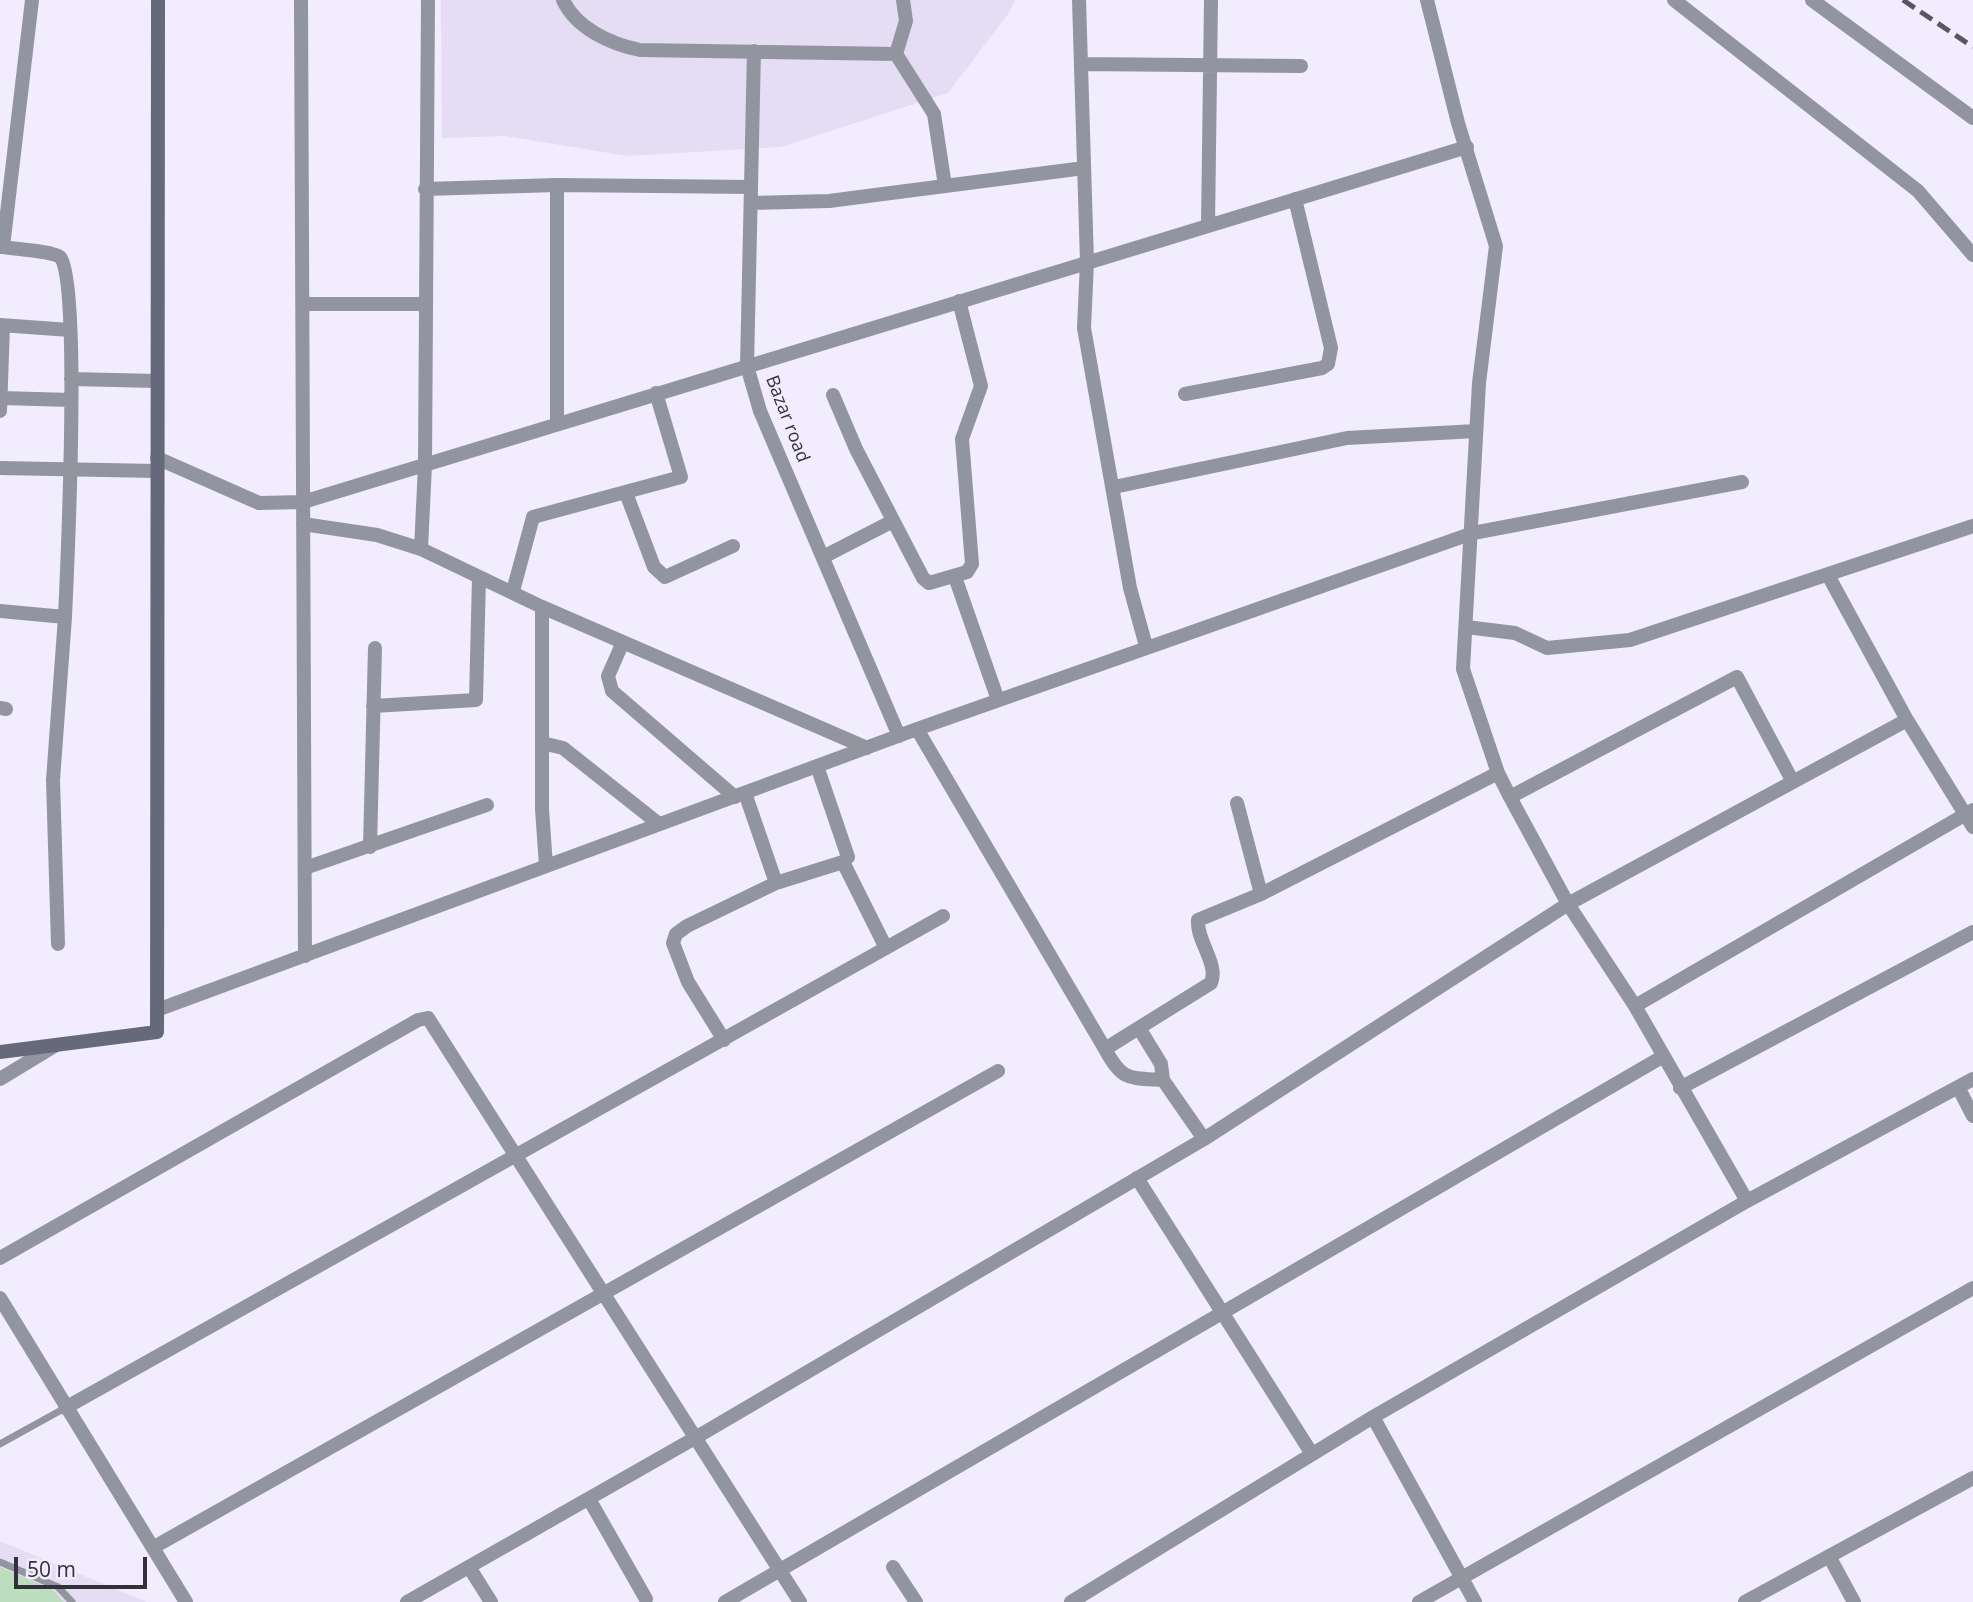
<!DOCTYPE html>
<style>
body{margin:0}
#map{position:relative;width:1973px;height:1602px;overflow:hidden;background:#f1ecfe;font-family:"Open Sans",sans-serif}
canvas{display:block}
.scale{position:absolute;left:14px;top:1557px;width:133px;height:32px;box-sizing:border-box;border:4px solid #33303b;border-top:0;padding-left:9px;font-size:21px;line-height:24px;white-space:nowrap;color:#33303b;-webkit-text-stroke:5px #f1ecfe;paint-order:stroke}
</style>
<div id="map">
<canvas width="1973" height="1602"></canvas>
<div class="scale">50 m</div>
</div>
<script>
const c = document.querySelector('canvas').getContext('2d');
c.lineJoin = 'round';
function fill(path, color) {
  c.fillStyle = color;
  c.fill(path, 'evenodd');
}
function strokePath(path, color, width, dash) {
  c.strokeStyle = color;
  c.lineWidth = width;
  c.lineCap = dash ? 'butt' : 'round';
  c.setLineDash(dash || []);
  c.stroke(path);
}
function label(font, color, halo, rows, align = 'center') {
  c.font = font + ' "Open Sans",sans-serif';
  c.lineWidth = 5;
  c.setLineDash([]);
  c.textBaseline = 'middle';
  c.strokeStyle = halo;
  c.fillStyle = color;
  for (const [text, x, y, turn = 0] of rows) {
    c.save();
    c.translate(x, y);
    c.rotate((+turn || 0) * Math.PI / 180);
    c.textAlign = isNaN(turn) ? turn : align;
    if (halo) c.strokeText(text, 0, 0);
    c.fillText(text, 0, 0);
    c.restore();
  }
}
fill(new Path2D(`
 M441,0H1015L1008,14L948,93L781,147L627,156L506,136L442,138Z
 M0,1541L147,1602H0Z`), '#e4ddf3');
fill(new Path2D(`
 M0,1567L52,1589L64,1602H0Z`), '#bdddbf');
strokePath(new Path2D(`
 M0,1444L65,1408
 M0,1562L58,1587L72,1602`), '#9294a0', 7);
strokePath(new Path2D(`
 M301,0L305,956
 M563,0C576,28 610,44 640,50L896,54
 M1079,0L1087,262L1084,328L1130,588L1146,646
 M1427,0L1458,123L1496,246L1479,383L1463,669L1498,773L1510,797L1568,904L1635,1006L1747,1201
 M1674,0L1918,191L1973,255
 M1812,0L1973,118
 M754,51L747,366L760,411L899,736
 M896,54L934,114L945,186
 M896,54L906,21L903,0
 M1081,64L1301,66
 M557,185V424
 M425,189L557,185L751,187
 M751,203L829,201L1084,168
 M1208,226L1211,0
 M0,247H3L32,0
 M302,304H425
 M0,325L70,330
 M71,379L157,381
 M1185,394L1322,368L1328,364L1331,348L1295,199
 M833,395L856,449L923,578L929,583L967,572L972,564L962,439L981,386L959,301
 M1,398L71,400
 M0,411L3,326
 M157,458L259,503L303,502L1467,147
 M0,468L156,471
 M1114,487L1347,438L1476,431
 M626,493L654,567L665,577L733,546
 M303,524L377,535L421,549L542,607
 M421,549L425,465L428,0
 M823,557L893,521
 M955,577L998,700
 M1829,577L1907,720L1973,827
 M513,591L533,517L681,477L656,393
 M0,611L65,617C67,574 81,273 60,257C52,251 15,249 3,247
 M1466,627L1515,633L1547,648L1630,640L1973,526
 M623,642L608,676L612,691L735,797
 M373,706L476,700L479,577
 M0,708L6,709
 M917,729L1105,1049L1211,983C1219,964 1196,940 1198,920L1261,894
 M542,743L563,748L659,824
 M1510,797L1737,677L1793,782
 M1237,803L1261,894L1498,773
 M370,847L375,648
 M843,862L886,948
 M546,866L542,809V607L867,748
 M305,868L487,805
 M776,883L843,862L848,857L817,766
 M58,944L53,780L65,617
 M1635,1006L1973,810
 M157,1010L917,729L1473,533L1742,482
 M1139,1028L1161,1064L1163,1080L1204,1139
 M724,1040L688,982L673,943L676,934L687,926L776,883L745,793
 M1105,1049C1122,1081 1129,1078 1163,1080
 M0,1079L56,1045
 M1958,1087L1973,1116
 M1680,1088L1973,932
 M1137,1178L1312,1454
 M0,1258L418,1020L428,1018L800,1602
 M0,1298L186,1602
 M65,1408L943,916
 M1373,1417L1475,1602
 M589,1499L646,1599
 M154,1547L998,1071
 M1829,1556L1854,1602
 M469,1567L491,1602
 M893,1567L916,1602
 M407,1602L695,1438L1204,1139L1568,904L1907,720
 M725,1602L1662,1057
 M1071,1602L1373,1417L1747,1201L1973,1079
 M1419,1602L1973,1288
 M1745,1602L1973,1478`), '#9294a0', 14);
strokePath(new Path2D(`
 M0,1052L157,1032L158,0`), '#66697a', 14);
strokePath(new Path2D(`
 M1903,0L1973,47`), '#595662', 5, [14, 7]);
label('18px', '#33303b', '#f1ecfe', [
 ["Bazar road",787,419,69]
]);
</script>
